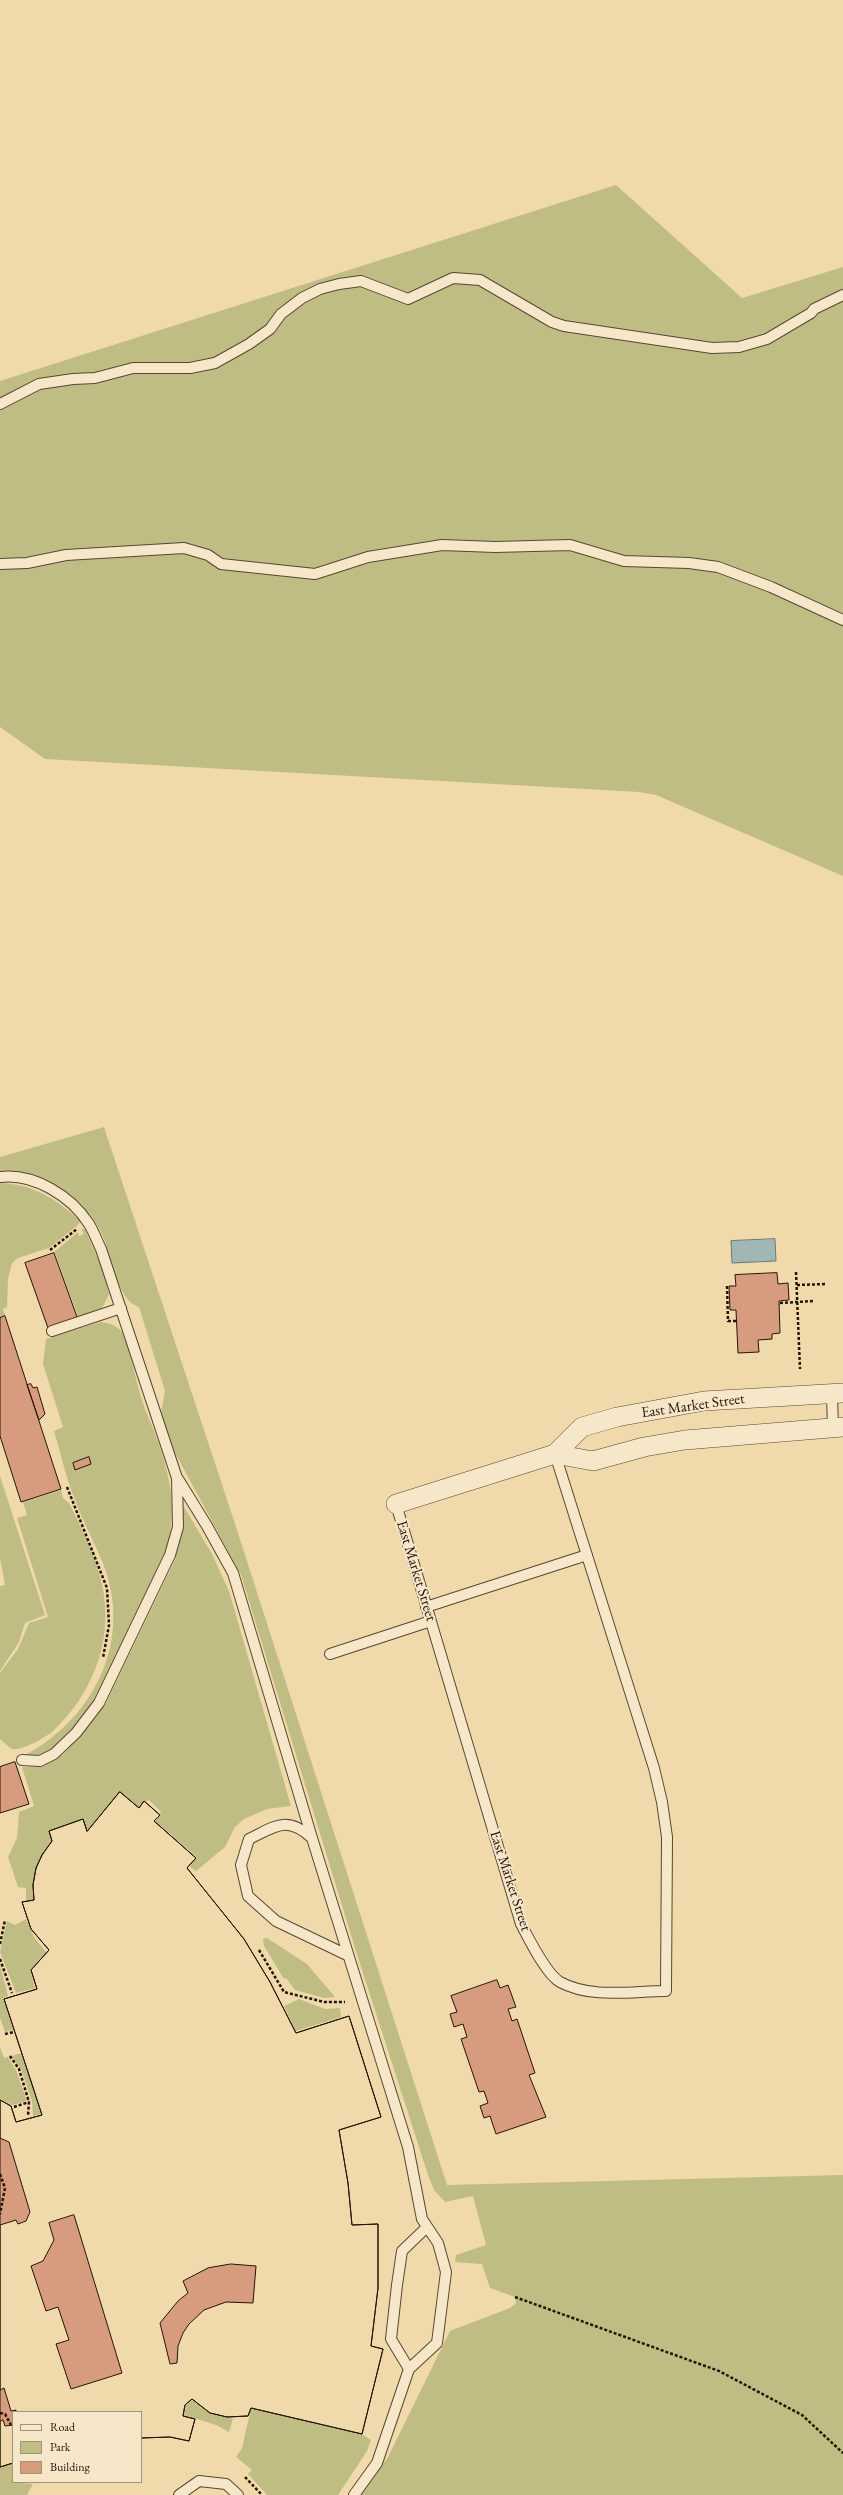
<!DOCTYPE html>
<style>
body{margin:0}
#map{position:relative;width:843px;height:2495px;overflow:hidden;background:#f0daab;font-family:"EB Garamond",serif}
canvas{display:block}
.legend{position:absolute;left:12px;top:2411px;width:130px;height:72px;box-sizing:border-box;background:#f5e7c8;border:1px solid #a2937d;margin:0;padding:5px 7px;list-style:none;font-size:12px;color:#25140c}
.legend li{display:flex;align-items:center;gap:8px;height:20px}
.legend b{width:20px;border:1px solid #a2937d}
</style>
<div id="map">
<canvas width="843" height="2495"></canvas>
<ul class="legend">
<li><b style="height:5px;background:#f5e7c8"></b>Road</li>
<li><b style="height:11px;background:#c0bd84"></b>Park</li>
<li><b style="height:11px;background:#d79b7d"></b>Building</li>
</ul>
</div>
<script>
const c = document.querySelector('canvas').getContext('2d');
c.lineJoin = 'round';
function fill(path, color) {
  c.fillStyle = color;
  c.fill(path, 'evenodd');
}
function strokePath(path, color, width, dash) {
  c.strokeStyle = color;
  c.lineWidth = width;
  c.lineCap = dash ? 'butt' : 'round';
  c.setLineDash(dash || []);
  c.stroke(path);
}
function label(font, color, halo, rows, align = 'center') {
  c.font = font + ' "EB Garamond",serif';
  c.lineWidth = 4;
  c.setLineDash([]);
  c.textBaseline = 'middle';
  c.strokeStyle = halo;
  c.fillStyle = color;
  for (const [text, x, y, turn = 0] of rows) {
    c.save();
    c.translate(x, y);
    c.rotate((+turn || 0) * Math.PI / 180);
    c.textAlign = isNaN(turn) ? turn : align;
    if (halo) c.strokeText(text, 0, 0);
    c.fillText(text, 0, 0);
    c.restore();
  }
}
fill(new Path2D(`
 M616,185L742,298L843,267V876L656,795L639,792L45,759L0,727V381Z
 M104,1127L238,1533L447,2185L843,2175V2495H361L388,2457L450,2331L510,2308L516,2303L515,2297L490,2288L482,2264L455,2262L456,2255L486,2245L473,2196L445,2202L434,2190L428,2175L355,1948L241,1575L173,1449L161,1413L165,1391L139,1307C116,1301 111,1250 100,1230C81,1193 41,1172 0,1171V1157Z
 M0,1183C33,1184 57,1199 80,1221L78,1225L49,1248L18,1258L12,1263L8,1279L7,1307L3,1309L5,1316L0,1317Z
 M81,1229H85L102,1268L109,1294L102,1308L78,1317L55,1253H53L78,1232L79,1236L84,1234Z
 M101,1322C117,1324 122,1329 127,1344C134,1368 139,1396 149,1419C160,1444 172,1480 172,1509C172,1526 169,1543 163,1559C155,1580 144,1599 134,1619C118,1654 73,1766 25,1755C90,1721 131,1646 106,1572C98,1548 84,1525 75,1500C66,1478 61,1454 54,1431L63,1427L43,1364L46,1339Z
 M0,1476L45,1615L25,1623L19,1642L0,1671V1586L5,1585L0,1558Z
 M61,1490L63,1498L69,1503C80,1525 92,1549 99,1573C117,1632 96,1691 52,1732C46,1737 20,1752 12,1749C8,1747 4,1742 0,1739V1673L18,1649L29,1623L48,1617L17,1518L27,1515L23,1502Z
 M183,1505L212,1554L229,1591L291,1806L267,1809L244,1819L235,1827L225,1847L196,1871L190,1867L197,1857L155,1821L161,1812L149,1800L144,1802L139,1808L120,1792L87,1831L82,1819L49,1831L52,1841C39,1859 31,1877 34,1899L26,1901V1888L18,1887L8,1857L17,1838L19,1812L34,1806L22,1767H41L64,1754L106,1703L175,1560L182,1531Z
 M26,1919L34,1937L46,1952L30,1970L35,1988L16,1993L0,1952L7,1921L15,1925Z
 M267,1938L307,1964L335,1997L324,1998L295,1990L286,1978L284,1979L264,1946L263,1939Z
 M0,1965L8,1996L3,1998L13,2030L5,2032L0,2018Z
 M299,1999L325,2009L340,2008L341,2017L296,2031L284,2006Z
 M0,2047L4,2058L8,2057L16,2070L27,2101L12,2105L0,2099Z
 M21,2053L41,2114L33,2116L32,2101L21,2069L12,2056Z
 M192,2400L211,2414L233,2419L229,2432L216,2425L184,2415L186,2406Z
 M251,2408L362,2434L371,2440L367,2451L338,2495H267L248,2474L252,2470L236,2457L242,2448Z
 M13,2463V2482L33,2484L27,2495H0V2467Z`), '#c0bd84');
const water = new Path2D(`
 M775,1239L776,1261L732,1263L731,1241Z`);
fill(water, '#a0b8b5');
strokePath(water, '#6f7671', 1);
const building = new Path2D(`
 M54,1253L77,1317L48,1328L25,1263Z
 M777,1273L778,1284L788,1283L789,1300L779,1301L780,1333L772,1334V1339L758,1340L759,1352L738,1353L736,1310H730L729,1286H736L735,1275Z
 M5,1316L61,1489L21,1502L0,1436V1318Z
 M31,1384L33,1388L37,1387L45,1414L39,1420L27,1385Z
 M89,1457L91,1464L75,1470L73,1463Z
 M15,1762L29,1804L0,1813V1767Z
 M120,1792L139,1808L144,1801L160,1815L154,1821L196,1858L187,1868L244,1939L270,1982L296,2033L349,2016L381,2117L339,2130L348,2183L352,2225L378,2224V2288L371,2346L383,2349L362,2434L251,2408L248,2416L227,2417L210,2413L192,2399L185,2405L183,2416L195,2419L189,2441L170,2437L141,2438V2412H16V2410L11,2411L4,2388L0,2390V2225L16,2220L18,2224L26,2221L30,2212L9,2142L0,2138V2100L11,2106L16,2122L42,2115L4,1999L37,1989L31,1970L49,1950L31,1929L22,1902L34,1900L33,1885L36,1868L42,1855L52,1841L49,1831L83,1819L87,1831ZM74,2215L122,2373L71,2389L56,2344L69,2340L58,2307L46,2311L31,2266L43,2261L54,2240L49,2223ZM231,2264L256,2266L253,2303L226,2302L204,2310L189,2324L183,2333L178,2346L177,2363L170,2364L160,2323L178,2301L188,2293L183,2281L208,2268Z
 M120,1792L139,1808L144,1801L160,1815L154,1821L196,1858L187,1868L244,1939L270,1982L296,2033L349,2016L381,2117L339,2130L348,2183L352,2225L378,2224V2288L371,2346L383,2349L362,2434L251,2408L248,2416L227,2417L210,2413L192,2399L185,2405L183,2416L195,2419L189,2441L170,2437L141,2438V2412H13V2463L0,2467V2100L11,2106L16,2122L42,2115L4,1999L37,1989L31,1970L49,1950L31,1929L22,1902L34,1900L33,1885L36,1868L42,1855L52,1841L49,1831L83,1819L87,1831Z
 M497,1980L500,1988L508,1985L516,2007L508,2009L512,2021L517,2019L535,2073L529,2075L546,2117L496,2134L490,2116L484,2118L480,2106L488,2103L484,2091L479,2092L461,2039L467,2037L463,2024L454,2027L450,2014L457,2012L451,1996Z
 M3,2420L5,2426L13,2425V2463L0,2467V2422Z`);
fill(building, '#d79b7d');
strokePath(building, '#25140c', 1);
const service = new Path2D(`
 M0,404L39,384L73,379L95,378L133,368H190L215,363L249,344L270,329L281,314L302,298L320,289L339,284L361,281L408,299L453,278L480,280L552,322L564,326L712,348L739,347L767,339L811,313L814,309L843,295
 M0,564L27,563L66,555L184,548L208,555L221,564L315,574L368,557L442,545L495,547L570,545L624,561L689,563L718,567L771,587L843,620
 M0,1177C34,1173 71,1196 89,1224C94,1232 97,1241 101,1249L177,1478L178,1527L170,1555L99,1703L76,1733L54,1754L40,1761L22,1760
 M52,1331L121,1308
 M832,1394L833,1428
 M178,1479L207,1526L233,1573L312,1838
 M396,1504L521,1924C529,1939 546,1974 560,1982C591,1999 632,1991 666,1991L667,1837L662,1802L654,1768L555,1454
 M426,1607L587,1555
 M330,1654L431,1621
 M347,1955L276,1921L248,1896L241,1865L249,1839C276,1826 287,1815 312,1838L408,2147L422,2219L438,2243L446,2272L437,2343L409,2369L377,2463L354,2495
 M409,2369L391,2339L397,2285L402,2251L427,2227
 M179,2495L199,2481L226,2484L238,2495`);
const minor = new Path2D(`
 M555,1454L593,1461L644,1447L685,1440L843,1427
 M396,1504L555,1454L582,1427L617,1417L704,1401L843,1393`);
strokePath(service, '#584634', 12);
strokePath(minor, '#584634', 20);
strokePath(new Path2D(`
 M50,1250L77,1229
 M796,1272L800,1369
 M797,1285L826,1284
 M727,1286L728,1321H736
 M780,1303L814,1301
 M67,1487L107,1588L109,1625L103,1658
 M0,1944L5,1920
 M259,1950L284,1992L324,2002H345
 M0,1959L12,1993
 M5,2034L14,2032
 M10,2056L19,2069L29,2102L28,2116
 M14,2107L29,2102
 M0,2174L5,2188L0,2214
 M515,2297L719,2371L802,2415L843,2453
 M0,2413L5,2414L11,2425
 M245,2477L262,2495`), '#25140c', 2.5, [3, 2]);
strokePath(service, '#f5e7c8', 10);
strokePath(minor, '#f5e7c8', 19);
label('15px', '#25140c', '#f5e7c8', [
 ["East Market Street",693,1406,-8],
 ["East Market Street",416,1571,73],
 ["East Market Street",510,1881,72]
]);
</script>
